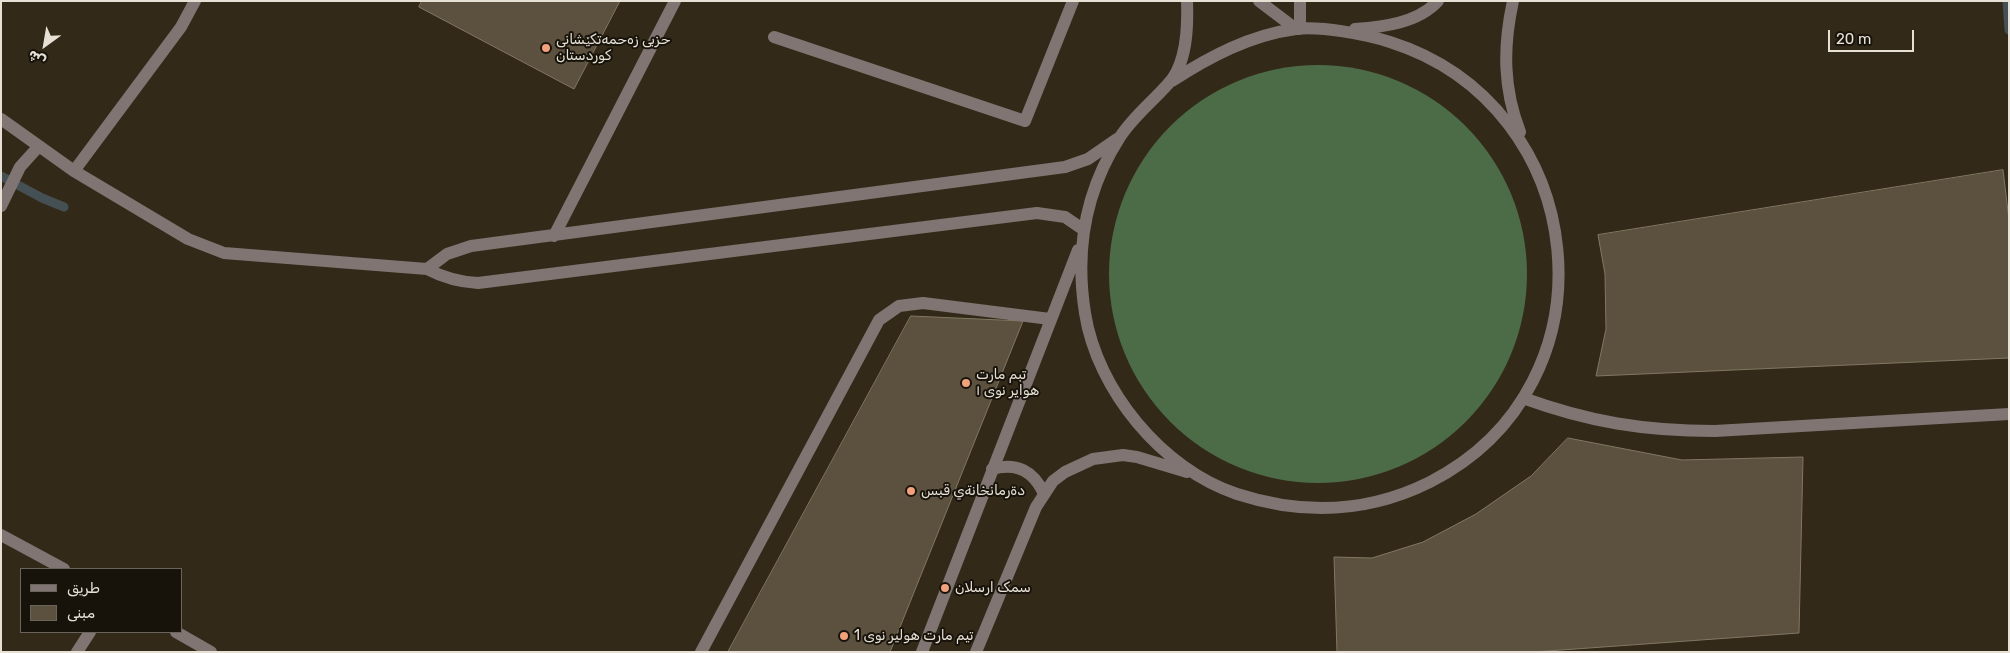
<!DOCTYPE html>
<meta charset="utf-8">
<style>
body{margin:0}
#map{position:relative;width:2010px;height:653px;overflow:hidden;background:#332918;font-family:Rubik,"Noto Naskh Arabic",sans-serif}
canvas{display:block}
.frame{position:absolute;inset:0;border:2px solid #e6e0d5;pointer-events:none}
.legend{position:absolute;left:20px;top:568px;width:162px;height:65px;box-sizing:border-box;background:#17130b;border:1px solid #6a655c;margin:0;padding:6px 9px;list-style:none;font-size:15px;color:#e6e0d5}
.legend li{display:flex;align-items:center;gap:10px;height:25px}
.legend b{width:25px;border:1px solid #6a655c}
.north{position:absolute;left:20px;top:20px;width:50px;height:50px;-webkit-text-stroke:4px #17130b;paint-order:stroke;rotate:212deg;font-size:14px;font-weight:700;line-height:20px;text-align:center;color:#e6e0d5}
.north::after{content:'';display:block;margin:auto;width:18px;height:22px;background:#e6e0d5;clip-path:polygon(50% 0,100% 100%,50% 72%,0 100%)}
.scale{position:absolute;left:1828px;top:30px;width:86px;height:22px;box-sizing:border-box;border:2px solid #e6e0d5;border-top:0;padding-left:6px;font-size:15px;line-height:18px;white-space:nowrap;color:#e6e0d5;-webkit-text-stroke:4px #17130b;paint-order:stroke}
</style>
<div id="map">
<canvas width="2010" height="653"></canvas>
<div class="frame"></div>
<ul class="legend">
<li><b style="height:6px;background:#807573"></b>طريق</li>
<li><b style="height:14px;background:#5b513e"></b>مبنى</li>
</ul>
<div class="north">ش</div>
<div class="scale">20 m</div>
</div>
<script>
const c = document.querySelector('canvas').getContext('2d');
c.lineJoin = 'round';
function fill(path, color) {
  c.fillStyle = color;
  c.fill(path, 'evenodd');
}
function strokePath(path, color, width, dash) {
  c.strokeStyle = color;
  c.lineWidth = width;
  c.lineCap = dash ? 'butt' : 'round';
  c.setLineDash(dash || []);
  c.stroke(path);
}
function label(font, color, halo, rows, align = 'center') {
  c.font = font + ' Rubik,"Noto Naskh Arabic",sans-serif';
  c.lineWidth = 4;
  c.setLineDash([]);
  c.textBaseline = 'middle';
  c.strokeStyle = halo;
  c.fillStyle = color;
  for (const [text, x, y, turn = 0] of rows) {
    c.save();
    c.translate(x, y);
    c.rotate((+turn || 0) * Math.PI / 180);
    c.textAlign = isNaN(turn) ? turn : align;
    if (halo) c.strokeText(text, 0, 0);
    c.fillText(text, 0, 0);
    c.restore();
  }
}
fill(new Path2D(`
 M1109 274a209 209 0 1 1 418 0a209 209 0 1 1-418 0Z`), '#4c6b47');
strokePath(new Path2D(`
 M2007,1L2009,30
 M1,176L42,198L64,207`), '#455055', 9);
const building = new Path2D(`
 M422,1H620L574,89L419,7Z
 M2003,170L2009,220V358L1596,376L1606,329L1605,274L1598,235Z
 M911,316L1023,321L890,652H728Z
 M1568,438L1682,460L1803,457L1799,633L1533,652H1337L1334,557L1372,558L1423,542L1476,514L1531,476Z`);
fill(building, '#5b513e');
strokePath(building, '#817763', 1);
strokePath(new Path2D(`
 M1259,1L1296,29
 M1300,1V29
 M1513,1C1503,47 1503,88 1520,132
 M1355,29C1383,27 1418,23 1438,1
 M774,37L1025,121L1073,1
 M1172,81C1209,57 1250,35 1296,29C1321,26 1365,34 1390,42C1592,106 1621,385 1430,482C1368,513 1302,515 1237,494C1162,469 1097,390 1085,313C1075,250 1085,191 1120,137C1133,117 1152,102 1168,84C1187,64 1188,28 1187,1
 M1,119L74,171L188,239L224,253L427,269C444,278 459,282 478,283L1037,213L1065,217L1084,230
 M74,171L181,27L195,1
 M1,206L20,167L39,146
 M554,236L675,1
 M427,269L447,254L471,246L1065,167L1088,159L1117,139
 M1523,398C1589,422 1644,431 1715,431L2009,414
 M992,469C1016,462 1034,471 1044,494
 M1,535L64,569
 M176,632L211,652
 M77,652L90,632
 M701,652L879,320L899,306L923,303L1050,319
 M922,652L1078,250
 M976,652L1036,507L1053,481L1065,472L1093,459L1123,455L1137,457L1187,472`), '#807573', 12);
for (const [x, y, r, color] of [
 [546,48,5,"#f1a17c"],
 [966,383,5,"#f1a17c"],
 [911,491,5,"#f1a17c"],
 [945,588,5,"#f1a17c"],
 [844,636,5,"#f1a17c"]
]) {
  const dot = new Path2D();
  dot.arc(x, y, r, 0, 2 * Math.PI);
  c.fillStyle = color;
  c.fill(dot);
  strokePath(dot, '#17130b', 2);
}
label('14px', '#e6e0d5', '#17130b', [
 ["حزبی زه‌حمه‌تكێشانی",556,40],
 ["كوردستان",556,56],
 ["تبم مارت",976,375],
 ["هواير نوى ١",976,391],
 ["دةرمانخانةي قبس",921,491],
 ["سمک ارسلان",955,588],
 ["تيم مارت هولير نوى 1",854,636]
], 'left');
</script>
